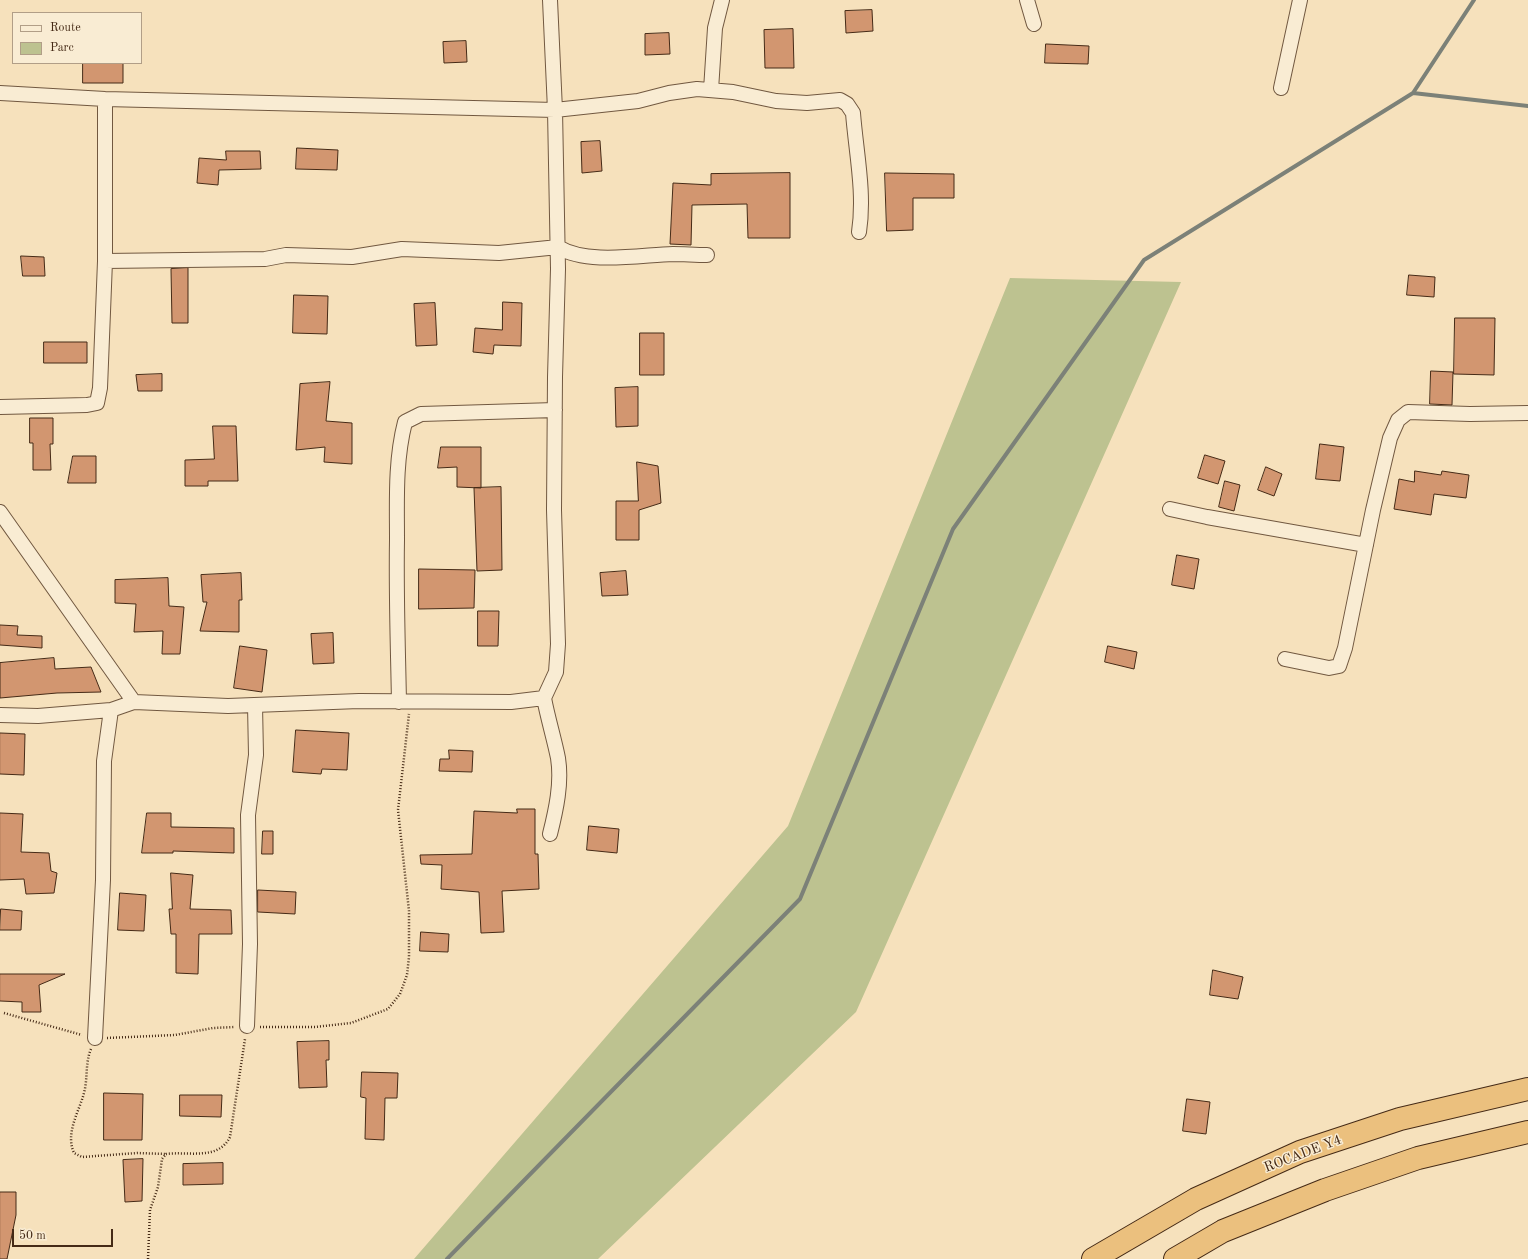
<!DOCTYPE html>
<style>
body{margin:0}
#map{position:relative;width:1528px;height:1259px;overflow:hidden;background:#f6e1bc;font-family:"Old Standard TT",serif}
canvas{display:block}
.legend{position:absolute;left:12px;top:12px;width:130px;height:52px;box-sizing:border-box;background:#f9ecd3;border:1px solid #b19e87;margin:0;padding:5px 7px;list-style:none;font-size:12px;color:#452a16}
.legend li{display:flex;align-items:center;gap:8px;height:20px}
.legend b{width:20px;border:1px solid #b19e87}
.scale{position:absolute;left:12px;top:1229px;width:101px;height:18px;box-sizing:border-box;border:2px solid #452a16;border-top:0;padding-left:5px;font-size:12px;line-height:14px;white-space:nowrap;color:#452a16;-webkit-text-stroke:3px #f9ecd3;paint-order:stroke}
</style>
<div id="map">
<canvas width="1528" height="1259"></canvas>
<ul class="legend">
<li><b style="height:5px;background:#f9ecd3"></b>Route</li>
<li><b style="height:11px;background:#bdc290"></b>Parc</li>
</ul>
<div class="scale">50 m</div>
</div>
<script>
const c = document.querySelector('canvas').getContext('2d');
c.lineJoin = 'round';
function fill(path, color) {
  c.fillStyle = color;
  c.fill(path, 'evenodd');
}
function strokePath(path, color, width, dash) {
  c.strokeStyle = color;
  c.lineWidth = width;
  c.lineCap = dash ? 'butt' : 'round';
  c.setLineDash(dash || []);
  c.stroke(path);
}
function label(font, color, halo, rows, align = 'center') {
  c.font = font + ' "Old Standard TT",serif';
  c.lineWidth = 3;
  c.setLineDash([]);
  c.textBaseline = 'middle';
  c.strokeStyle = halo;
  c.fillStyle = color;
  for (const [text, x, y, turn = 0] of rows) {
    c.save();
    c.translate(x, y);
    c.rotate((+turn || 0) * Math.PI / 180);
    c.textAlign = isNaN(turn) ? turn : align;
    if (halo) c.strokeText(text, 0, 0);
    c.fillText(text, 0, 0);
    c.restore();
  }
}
fill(new Path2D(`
 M1010,278L1181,282L856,1012L598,1259H414L788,826Z`), '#bdc290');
strokePath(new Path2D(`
 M1413,93L1528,106
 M447,1259L800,899L953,529L1144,260L1413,93L1474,0`), '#7c8178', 4);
const building = new Path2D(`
 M872,10L873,31L846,33L845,11Z
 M793,29L794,68H765L764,30Z
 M669,33L670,54L645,55V34Z
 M466,41L467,62L444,63L443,42Z
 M1046,44L1089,46L1088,64L1045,63Z
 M83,63H123V83H83Z
 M600,141L602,171L582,173L581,142Z
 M297,148L338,150L337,170L296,169Z
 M226,151H260L261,169L219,170L218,185L197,183L199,158L226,160Z
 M790,173V238H748L747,204L692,205L691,245L670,244L673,183L711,185V174Z
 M885,173L954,174V198H913V230L887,231Z
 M21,256L44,257L45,276H23Z
 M188,268V323H172L171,269Z
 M1409,275L1435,277L1434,297L1407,295Z
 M294,295L328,296L327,334L293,333Z
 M503,302L522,303L521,346L494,345L493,354L473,352L475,328L502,330Z
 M435,303L437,345L416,346L414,304Z
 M1455,318H1495L1494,375L1454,374Z
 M640,333H664V375H640Z
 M44,342H87V363H44Z
 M1431,371L1453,372L1452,405L1430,404Z
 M162,374V391H138L136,375Z
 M330,382L326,421L352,423V464L324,462L325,447L296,450L300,384Z
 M638,387V426L616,427L615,388Z
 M30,418H53V444H50L51,470H33V443H30Z
 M213,426H236L238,481H208V486H185V460L214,459Z
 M1320,444L1344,447L1340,481L1316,479Z
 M441,447H481V488L457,487V467L438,468Z
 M1205,455L1225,461L1218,484L1198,478Z
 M73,456H96V483H68Z
 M637,462L658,466L661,503L639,510V540H616V501H638Z
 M1266,467L1282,474L1274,496L1258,490Z
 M1415,471L1441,475L1442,471L1469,475L1466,498L1434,494L1431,515L1394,509L1399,479L1414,482Z
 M1225,481L1240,485L1234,511L1219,507Z
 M501,487L502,570L477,571L474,488Z
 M1177,555L1199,559L1194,589L1172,585Z
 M419,569L475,570L474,608L419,609Z
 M626,571L628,595L602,596L600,573Z
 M241,573L242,600H239V632L200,631L207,602H203L201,575Z
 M168,578L169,606L184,607L180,654H162L163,631L134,632L136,604L115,603V580Z
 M478,611H499L498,646H478Z
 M0,625L18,626L17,635L42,636V648L0,645Z
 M333,633L334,663L313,664L311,634Z
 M240,646L267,650L262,692L234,688Z
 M1108,646L1137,652L1134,669L1105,662Z
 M54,658L55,669L91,667L101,692L57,693L0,698V663Z
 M296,730L349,733L347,770L322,769L321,774L293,772Z
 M0,733L25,734L24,775L0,774Z
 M449,750L473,751L472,772L439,771L440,759H449Z
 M517,809H535V854H538L539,889L502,891L504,932L481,933L479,892L441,889L442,865L421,864L420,855L472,854L474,811L517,813Z
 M0,813L23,814L21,852L49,853L51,871L57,873L54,893L26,894L24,879L0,880Z
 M147,813H171V827L234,828V853L173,851V853H142Z
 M589,826L619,829L617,853L587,850Z
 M263,831H273V854H262Z
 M171,873L193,875L190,909L231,910L232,934H199L198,974L176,973V934H171L169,909H172Z
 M258,890L296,892L295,914L258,912Z
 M120,893L146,895L144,931L118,930Z
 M1,909L22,911L21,930H0Z
 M421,932L449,934L448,952L420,951Z
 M1213,970L1243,977L1238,999L1210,995Z
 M0,974H65L39,985L41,1012H22V1002L0,1001Z
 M329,1041V1060H326L327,1087L299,1088L297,1042Z
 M362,1072L398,1073L397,1098H385L384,1140L365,1139L366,1098L361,1097Z
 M104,1093L143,1094L142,1140H104Z
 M180,1095H222L221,1117L180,1116Z
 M1187,1099L1210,1102L1206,1134L1183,1131Z
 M143,1159L142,1201L125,1202L123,1160Z
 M223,1163V1184L183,1185V1164Z
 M0,1192H16V1215L7,1259H0Z`);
fill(building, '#d29670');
strokePath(building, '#452a16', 1);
const minor = new Path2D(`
 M1027,0L1034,24
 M1281,88L1300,0
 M711,90L715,28L722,0
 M0,93L105,99L555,110L638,101L669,93L697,89L733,92L776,101L807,103L840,100L847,104L853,113C856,152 865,193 859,232
 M105,261L265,259L286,255L352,257L402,249L499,253L558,247C587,265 640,255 673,254C684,254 695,255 707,255
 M0,407L87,405L97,403L100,388L105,261V99
 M1170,509L1207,517L1366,545
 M0,512L134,702
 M1285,659L1329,668L1339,666L1345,648L1373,510L1390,438L1398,420L1408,412L1470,414L1528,413
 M544,698L556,672L558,644L554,510L555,377L558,269L555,110L550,0
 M399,702C398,648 396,594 397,540C397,501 395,461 405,422L421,414L555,410
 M0,715L38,716L111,710L134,702L228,706L359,701L511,702L544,698C548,719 554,738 558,758C562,783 556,810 550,834
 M247,1026L250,944L248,815L256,755L255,705
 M95,1038L103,880L104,761L111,710`);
const trunk = new Path2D(`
 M1093,1259L1196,1199L1300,1152L1400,1119L1528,1089
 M1175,1259L1223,1231L1325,1190L1418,1158L1528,1132`);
strokePath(minor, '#715840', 16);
strokePath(trunk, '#452a16', 24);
strokePath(new Path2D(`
 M4,1013L82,1035
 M260,1027H315L351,1023L388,1009L400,994L407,975L409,957V911L398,810L409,714
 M107,1038L175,1035L213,1028L235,1027
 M91,1049C85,1063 88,1078 84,1093C79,1112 65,1133 74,1153L82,1157L137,1153L166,1154
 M148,1259L150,1210L158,1187L162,1159L166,1154C188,1151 218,1161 230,1137L245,1039`), '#452a16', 2.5, [1, 2]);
strokePath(minor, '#f9ecd3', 14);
strokePath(trunk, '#ebc07e', 22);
label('14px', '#452a16', '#f9ecd3', [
 ["ROCADE Y4",1303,1154,-21]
]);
</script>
